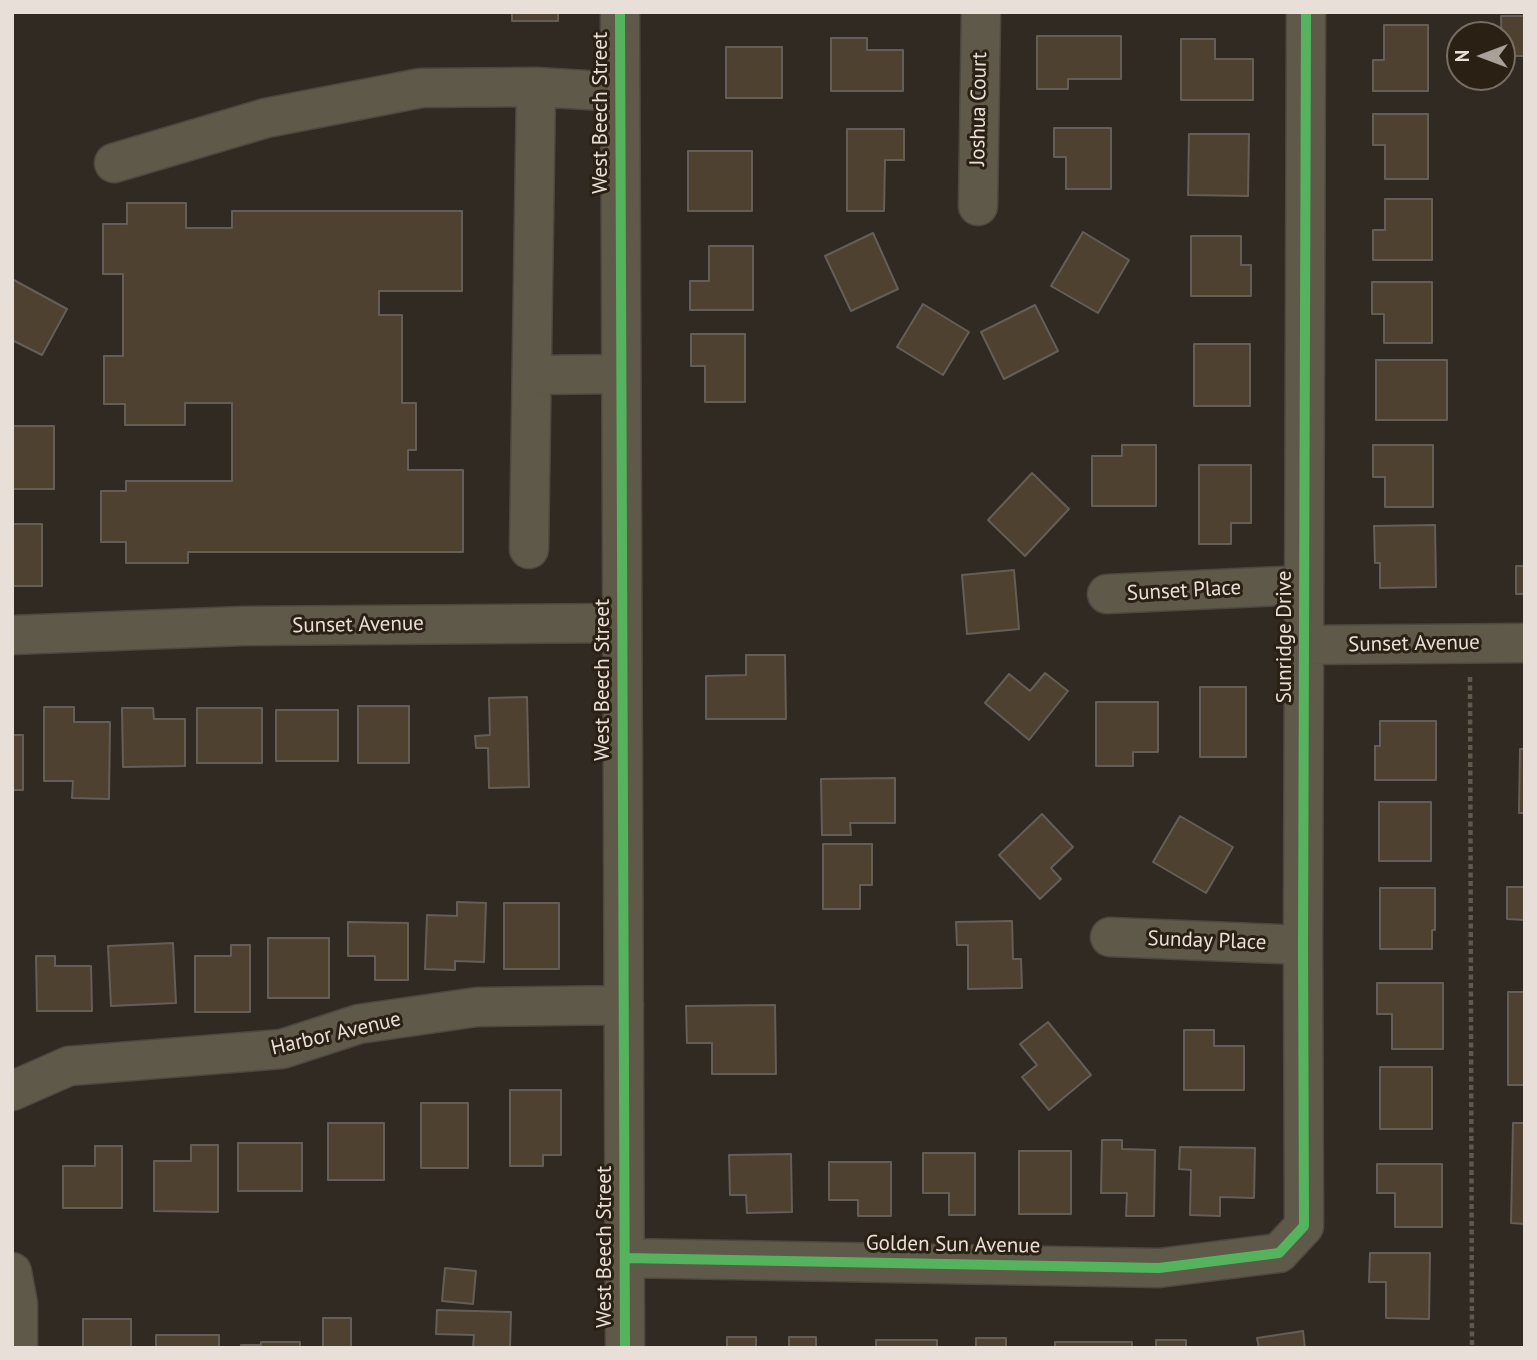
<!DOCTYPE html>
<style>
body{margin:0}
#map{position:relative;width:1537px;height:1360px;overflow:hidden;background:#302a23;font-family:"PT Sans",sans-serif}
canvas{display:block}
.frame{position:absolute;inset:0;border:14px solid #e8e0d8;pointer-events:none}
.north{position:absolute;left:1446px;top:21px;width:70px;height:70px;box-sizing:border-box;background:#2b2014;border:2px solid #776d62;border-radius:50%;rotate:270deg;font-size:19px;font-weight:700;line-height:28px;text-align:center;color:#e8e0d8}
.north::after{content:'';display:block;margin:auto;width:24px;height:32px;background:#a8a099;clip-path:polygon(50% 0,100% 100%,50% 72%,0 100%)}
</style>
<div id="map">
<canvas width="1537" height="1360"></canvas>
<div class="frame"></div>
<div class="north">N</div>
</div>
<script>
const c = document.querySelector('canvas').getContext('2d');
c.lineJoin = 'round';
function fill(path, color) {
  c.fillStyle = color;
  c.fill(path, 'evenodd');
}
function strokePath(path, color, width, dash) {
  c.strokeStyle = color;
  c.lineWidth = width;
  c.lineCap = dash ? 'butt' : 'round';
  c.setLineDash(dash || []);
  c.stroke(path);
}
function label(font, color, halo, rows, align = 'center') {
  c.font = font + ' "PT Sans",sans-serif';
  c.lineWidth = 6;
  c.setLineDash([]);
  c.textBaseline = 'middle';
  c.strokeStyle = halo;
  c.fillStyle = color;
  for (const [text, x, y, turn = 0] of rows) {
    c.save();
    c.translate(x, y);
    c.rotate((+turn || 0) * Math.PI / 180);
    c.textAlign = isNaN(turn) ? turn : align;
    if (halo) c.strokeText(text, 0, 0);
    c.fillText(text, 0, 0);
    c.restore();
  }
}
const building = new Path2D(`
 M512,12H558V21H512Z
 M1501,16H1525V56H1502Z
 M1384,25H1428V91H1373V60H1384Z
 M1037,36H1121V79H1068V89H1037Z
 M831,38H867V50H903V91H831Z
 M1181,39H1215V59H1253V100H1181Z
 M726,47H782V98H726Z
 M1373,114H1428V179H1385V145H1373Z
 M1054,128H1111V189H1066V157H1054Z
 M847,129H904V160H885L884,211H847Z
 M1189,134H1249L1248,196L1188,195Z
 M688,151H752V211H688Z
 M1385,199H1432V260H1373V230H1385Z
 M127,203H186V228H232V211H462V291H379V315H402V403H416V450H408V470H463V552H188V563H126V542H101V491H126V481H232V403H185V425H125V404H104V356H123V274H103V224H127Z
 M1083,232L1129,260L1098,313L1051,286Z
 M873,233L898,289L851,311L825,256Z
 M1191,236H1241V265H1251V296H1191Z
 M709,246H753V310H690V281H709Z
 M12,279L67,309L42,355L12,340Z
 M1372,282H1432V343H1384V314H1372Z
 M923,304L969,332L943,375L897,347Z
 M1035,305L1058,351L1004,379L981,332Z
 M691,334H745V402H705V366H691Z
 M1194,344H1250V406H1194Z
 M1376,360H1447V420H1376Z
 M12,426H54V489H12Z
 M1122,445H1156V506H1092V456H1122Z
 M1373,445H1433V507H1385V477H1373Z
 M1199,465H1251V523H1231V544H1199Z
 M1032,473L1069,509L1025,556L988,520Z
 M12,524H42V586H12Z
 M1435,525L1436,587L1380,588V563H1375L1374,526Z
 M1516,566H1525V594H1516Z
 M1014,570L1019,629L967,634L962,575Z
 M746,655H785L786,719H706V676L746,675Z
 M1045,673L1068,691L1029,740L985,703L1009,674L1030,691Z
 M1200,687H1246V757H1200Z
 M527,697L529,787L489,788L488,748H476L475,736L490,735L489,698Z
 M1096,702H1158V752H1133V766H1096Z
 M358,706H409V763H358Z
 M44,707H74V722H110L109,799L72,798L73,781H44Z
 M122,708H153L154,719H185V766L123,767Z
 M197,708H262V763H197Z
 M276,710H338V761H276Z
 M1380,721H1436V780H1375V746H1380Z
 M12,735H23V790H12Z
 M1520,749H1525V813H1519Z
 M895,778V823H850L851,835H822L821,779Z
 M1379,802H1431V861H1379Z
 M1042,814L1073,847L1051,868L1061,879L1040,899L999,855Z
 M1180,816L1233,847L1206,893L1153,862Z
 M823,844H872V885H860V909H823Z
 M1507,887H1525V920L1507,919Z
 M1380,888H1435V930H1432V949H1380Z
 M457,902L486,903L484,962L455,961V970L425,969L427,915L457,916Z
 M504,903H559V969H504Z
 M1012,921L1013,959H1021L1022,988L968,989V945H957L956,922Z
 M348,922L408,923V980H375V956H348Z
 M268,938H329V998H268Z
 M173,943L176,1003L111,1006L108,946Z
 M231,945H250V1012H195V956H231Z
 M36,956H55V966H91L92,1011H37Z
 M1377,983H1443V1049H1392V1014H1377Z
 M1508,992H1525V1085H1508Z
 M775,1005L776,1074H712V1043H687L686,1006Z
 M1048,1022L1091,1075L1049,1110L1022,1077L1037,1065L1020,1044Z
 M1184,1030H1214V1046H1244V1090H1184Z
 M1380,1067H1432V1129H1380Z
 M510,1090H561V1155H543V1166H510Z
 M421,1103H468V1168H421Z
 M328,1123H384V1180H328Z
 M1513,1123H1525V1224L1511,1223Z
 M1102,1140H1122V1149L1155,1150L1154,1216H1126L1127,1193H1101Z
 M238,1143H302V1191H238Z
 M191,1145H218V1212L154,1211V1161H191Z
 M95,1146H122V1208H63V1166H95Z
 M1180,1147L1255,1148L1254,1198L1220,1197V1216L1190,1215L1191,1170L1179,1169Z
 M1019,1151H1071V1214H1019Z
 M923,1153H975V1215H949V1193H923Z
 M791,1154L792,1212L747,1213L746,1195H730L729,1155Z
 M829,1162H891V1216H858V1200H829Z
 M1377,1164H1442V1227H1395V1193H1377Z
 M1370,1253H1430L1429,1319L1386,1318V1282H1369Z
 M445,1268L476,1271L473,1304L442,1301Z
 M437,1310L511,1312L510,1348H473L474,1335L436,1334Z
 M323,1318H351V1348H323Z
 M83,1319H131V1348H83Z
 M1303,1331L1305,1348H1259L1257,1338Z
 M156,1335H219V1348H156Z
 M727,1337H756V1348H727Z
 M789,1337H816V1348H789Z
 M976,1338H1006V1348H976Z
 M876,1340H937V1348H876Z
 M1156,1340H1186V1348H1156Z
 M261,1342H300V1348H241V1345H261Z
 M1055,1342H1132V1348H1055Z`);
fill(building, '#4f4130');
strokePath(building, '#645e58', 2);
const minor = new Path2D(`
 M620,12L625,1348
 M114,163L266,118L421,88L536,87L620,92
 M978,206L981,12
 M532,375L621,374
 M529,549L536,87
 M1107,594L1304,585
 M12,635L243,626L622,623
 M1304,645L1525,643
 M1110,937L1303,945
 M12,1091L69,1066L282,1049L359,1024L477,1007L624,1005
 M625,1258L1159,1268L1279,1253L1304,1226L1303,945L1306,12
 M12,1272L18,1304V1348`);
strokePath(minor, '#4d4741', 41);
strokePath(new Path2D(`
 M1470,677L1472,1348`), '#5e594d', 4.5, [5, 3.5]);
strokePath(minor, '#5f594a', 38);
strokePath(new Path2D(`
 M620,12L625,1348
 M625,1258L1159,1268L1279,1253L1304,1226L1303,945L1306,12`), '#56b35d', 10);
label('21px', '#e8e0d8', '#2b2014', [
 ["Joshua Court",979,109,-89],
 ["West Beech Street",601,113,-90],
 ["Sunset Place",1184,591,-3],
 ["Sunset Avenue",358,625,-1],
 ["Sunridge Drive",1285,637,-90],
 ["Sunset Avenue",1414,644,-1],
 ["West Beech Street",603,680,-90],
 ["Sunday Place",1207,941,2],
 ["Harbor Avenue",336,1034,-13],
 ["Golden Sun Avenue",953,1245,1],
 ["West Beech Street",605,1247,-90]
]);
</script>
